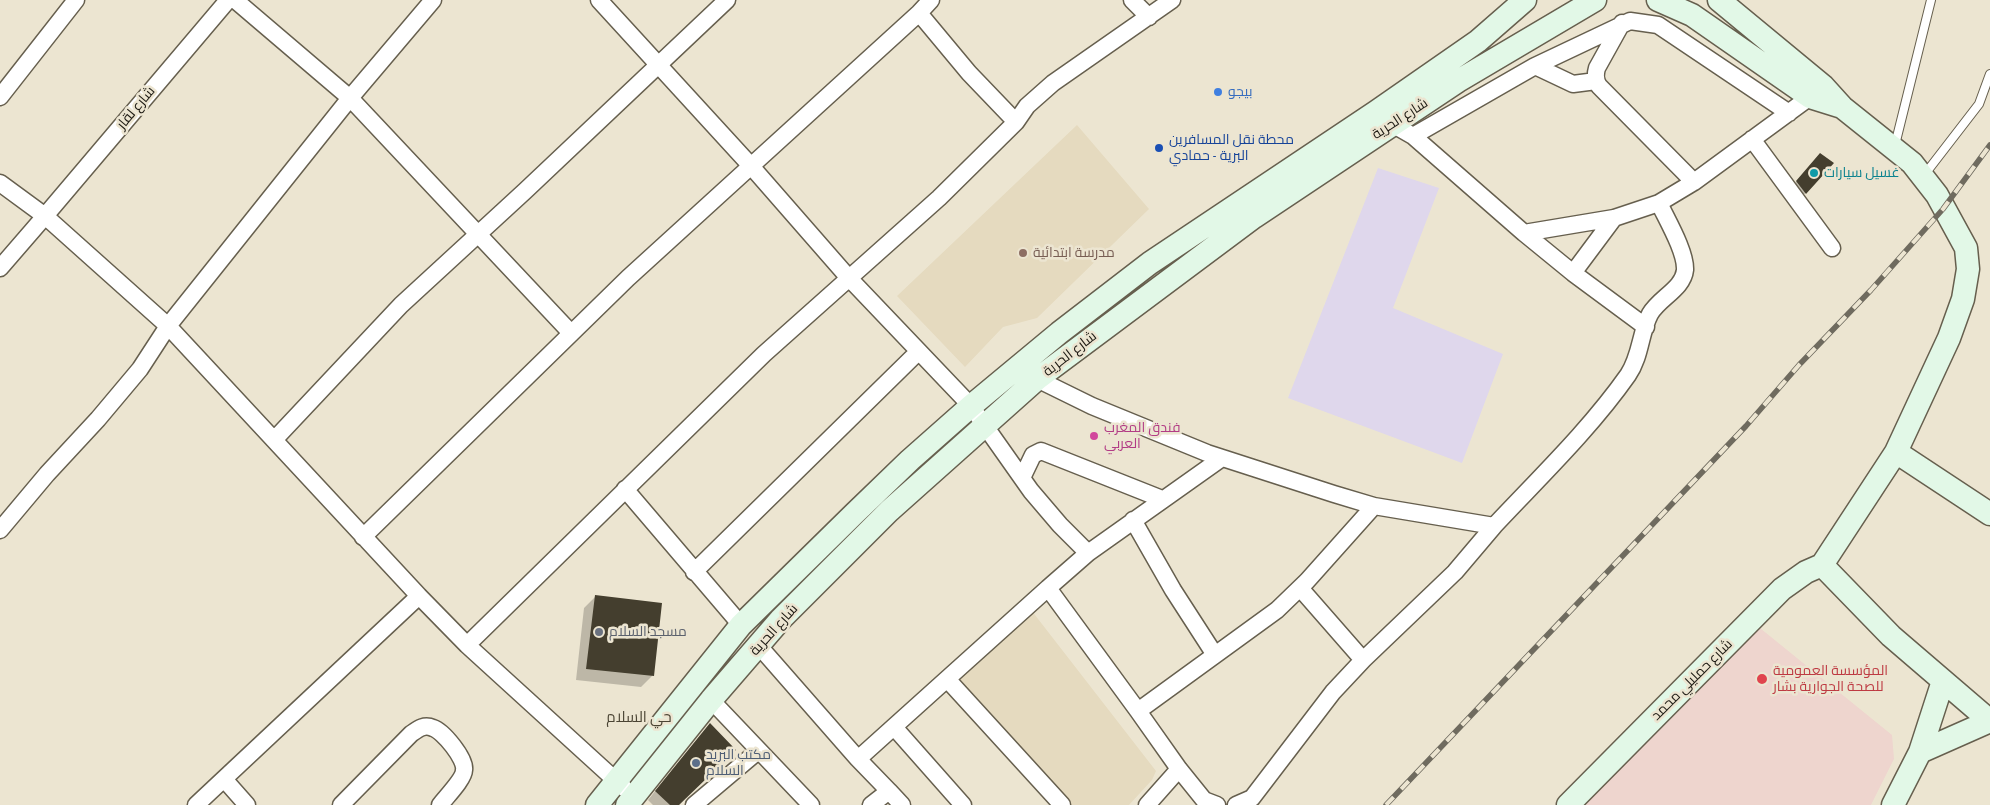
<!DOCTYPE html>
<meta charset="utf-8">
<style>
body{margin:0}
canvas{display:block;background:#ece5d1}
</style>
<canvas width="1990" height="805"></canvas>
<script>
const c = document.querySelector('canvas').getContext('2d');
c.lineJoin = 'round';
function fill(path, color) {
  c.fillStyle = color;
  c.fill(path, 'evenodd');
}
function strokePath(path, color, width, dash) {
  c.strokeStyle = color;
  c.lineWidth = width;
  c.lineCap = dash ? 'butt' : 'round';
  c.setLineDash(dash || []);
  c.stroke(path);
}
function label(font, color, halo, rows, align = 'center') {
  c.font = font + ' "PT Sans Narrow",Cairo,sans-serif';
  c.lineWidth = 5;
  c.setLineDash([]);
  c.textBaseline = 'middle';
  c.strokeStyle = halo;
  c.fillStyle = color;
  for (const [text, x, y, turn = 0] of rows) {
    c.save();
    c.translate(x, y);
    c.rotate((+turn || 0) * Math.PI / 180);
    c.textAlign = isNaN(turn) ? turn : align;
    if (halo) c.strokeText(text, 0, 0);
    c.fillText(text, 0, 0);
    c.restore();
  }
}
fill(new Path2D(`
 M1378,168L1439,188L1393,308L1503,354L1462,463L1288,398Z`), '#dfd7ec');
fill(new Path2D(`
 M1077,125L1149,209L1037,318L1003,327L965,367L897,296Z
 M1028,606L1156,771L1152,780L1129,805H1052L939,685Z`), '#e5dabf');
fill(new Path2D(`
 M1755,624L1892,735L1894,759L1871,805H1576Z`), '#eed5ce');
fill(new Path2D(`
 M1815,160L1832,163L1800,199L1791,188Z
 M595,597L660,604L652,676L641,687L576,680L584,608Z
 M702,733L677,805H653L648,800Z`), '#0003');
fill(new Path2D(`
 M1820,153L1834,163L1806,194L1796,181Z
 M595,595L662,603L654,676L586,669Z
 M710,723L736,750L679,805H670L655,791Z`), '#443e2e');
const lane = new Path2D(`
 M1895,145L1931,0
 M1925,174L1979,104L1990,74`);
const street = new Path2D(`
 M235,0L350,98L571,333
 M433,0L350,98L168,326L419,596L467,645L624,788
 M599,0L751,166L848,277L971,406L1031,491L1060,525L1088,553L1222,458
 M1132,0L1149,17
 M919,13L969,73L1016,122
 M1622,23L1597,68C1595,75 1595,80 1599,86L1694,182
 M1535,66L1573,84L1596,81
 M0,97L76,0
 M1392,124L1413,136L1524,233L1614,218L1659,203L1694,182L1810,97
 M1413,136L1535,66L1630,21L1658,25L1789,113
 M1752,139L1832,248
 M0,183L45,216L228,0
 M1524,233L1573,273L1646,327
 M0,268L45,216L168,326L140,369L98,419L47,474L0,530
 M1573,273L1614,218
 M1037,379L1092,406L1207,453L1334,494L1374,506L1494,526C1540,477 1590,429 1628,375C1641,356 1640,333 1650,314C1659,298 1683,289 1685,270C1686,252 1667,220 1659,203
 M274,440L401,305L525,191L727,0
 M1022,478L1033,455L1041,451L1162,499
 M625,489L741,625
 M1133,520L1173,590L1215,655
 M363,537L628,278L919,13L931,0
 M1088,553L1048,588L1138,711L1179,769L1204,800L1217,805
 M694,572L918,352
 M1300,588L1363,660
 M467,645L764,354L939,198L1016,122L1027,106L1053,83L1172,0
 M759,646L858,759L1048,588
 M947,679L1062,805
 M711,700L811,805
 M1138,711L1277,610L1307,581L1374,506
 M894,727L963,805
 M858,759L889,791L871,805
 M224,779L247,805
 M889,791L902,805
 M196,805L419,596
 M341,805L411,734C418,729 424,724 433,728C443,731 466,759 464,770C464,779 446,797 440,805
 M694,805L758,751
 M1147,805L1179,769
 M1236,805L1252,798L1333,692L1363,660L1455,572L1494,526`);
const secondary = new Path2D(`
 M1658,0L1692,15L1810,97L1842,107
 M1719,0L1823,86L1842,107L1912,163L1937,195L1966,248L1968,269L1963,299L1949,338L1896,452L1822,565L1891,636L1990,721
 M1896,452L1990,514
 M1920,752L1990,721
 M597,805L741,625L854,514L910,460L971,406L1059,333L1150,263L1376,112L1478,41L1525,0
 M627,805L711,700L781,619L889,511L1037,379L1254,217L1458,81L1595,0
 M1568,805L1782,589L1806,572L1822,565
 M1893,805L1920,752L1943,681`);
strokePath(lane, '#665f4e', 10);
strokePath(street, '#665f4e', 19);
strokePath(secondary, '#665f4e', 25);
strokePath(lane, '#fff', 8);
strokePath(street, '#fff', 16);
strokePath(secondary, '#e2f8e7', 22);
const rail = new Path2D(`
 M1386,805L1746,426L1799,365L1871,290L1943,209L1990,145`);
strokePath(rail, '#6f6b5f', 5.5);
strokePath(rail, '#ece5d1', 4, [11]);
for (const [x, y, r, color] of [
 [1218,92,5,"#3f7fe0"],
 [1159,148,5,"#1a4fb4"],
 [1814,173,5,"#0f9aa8"],
 [1023,253,5,"#8d6e63"],
 [1094,436,5,"#d1479c"],
 [599,632,5,"#6b7280"],
 [1762,679,6,"#e0444e"],
 [696,763,5,"#5c6f8a"]
]) {
  const dot = new Path2D();
  dot.arc(x, y, r, 0, 2 * Math.PI);
  c.fillStyle = color;
  c.fill(dot);
  strokePath(dot, '#ece5d1', 2);
}
label('14px', '#366cbe', '#ece5d1', [
 ["بيجو",1228,92]
], 'left');
label('14px', '#1c1912', '#ece5d1', [
 ["شارع لقار",136,108,-50],
 ["شارع الحرية",1400,119,-33],
 ["شارع الحرية",1070,354,-38],
 ["شارع الحرية",774,630,-48],
 ["شارع حمليلي محمد",1692,680,-45]
]);
label('14px', '#164399', '#ece5d1', [
 ["محطة نقل المسافرين",1169,140],
 ["البرية - حمادي",1169,156]
], 'left');
label('14px', '#0d838f', '#ece5d1', [
 ["غسيل سيارات",1824,173]
], 'left');
label('14px', '#785e54', '#ece5d1', [
 ["مدرسة ابتدائية",1033,253]
], 'left');
label('14px', '#b23c85', '#ece5d1', [
 ["فندق المغرب",1104,428],
 ["العربي",1104,444]
], 'left');
label('14px', '#5b616d', '#ece5d1', [
 ["مسجد السلام",609,632]
], 'left');
label('14px', '#be3a42', '#ece5d1', [
 ["المؤسسة العمومية",1773,671],
 ["للصحة الجوارية بشار",1773,687]
], 'left');
label('14px', '#4e5e75', '#ece5d1', [
 ["مكتب البريد",706,755],
 ["السلام",706,771]
], 'left');
label('15px', '#4b4434', '#ece5d1', [
 ["حي السلام",639,718]
]);
</script>
